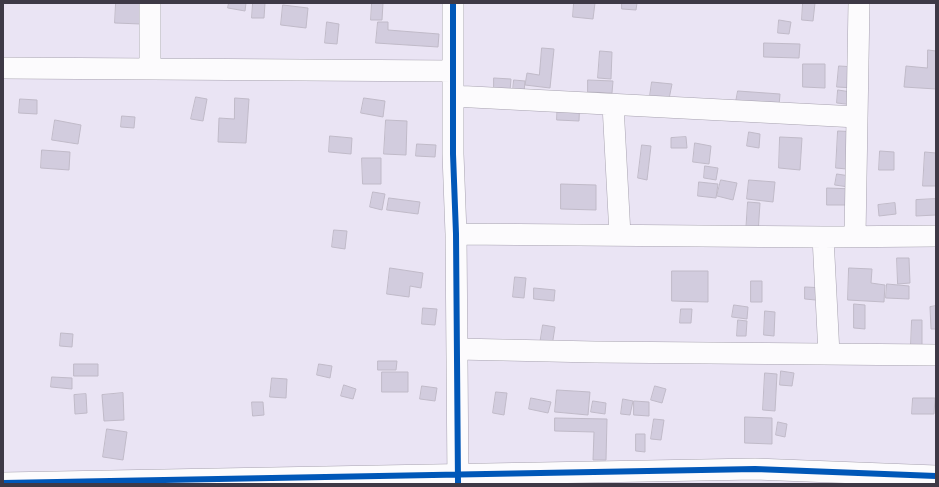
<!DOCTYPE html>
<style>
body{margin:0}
#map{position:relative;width:939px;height:487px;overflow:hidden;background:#eae4f4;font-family:"Public Sans",sans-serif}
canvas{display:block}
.frame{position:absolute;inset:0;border:4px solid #3e3946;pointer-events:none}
</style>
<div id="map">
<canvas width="939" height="487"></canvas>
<div class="frame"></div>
</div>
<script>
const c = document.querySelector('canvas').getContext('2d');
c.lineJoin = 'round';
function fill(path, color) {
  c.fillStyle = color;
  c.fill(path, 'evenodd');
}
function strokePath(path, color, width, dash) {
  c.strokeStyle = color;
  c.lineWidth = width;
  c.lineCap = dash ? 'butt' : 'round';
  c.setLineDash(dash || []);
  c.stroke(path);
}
const building = new Path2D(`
 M116,3H142L141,24L115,23Z
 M229,3H246L245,11L228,8Z
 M253,3H265L264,18H252Z
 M372,3H383L382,20H371Z
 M574,3H595L593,19L573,17Z
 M622,3H637L636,10L622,9Z
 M803,3H815L813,21L802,20Z
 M283,5L308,8L306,28L281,25Z
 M779,20L791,22L789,34L778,33Z
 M327,22L339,24L337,44L325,43Z
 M378,22H388V30L439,34L438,47L376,43Z
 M764,43L800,44L799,58L764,57Z
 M542,48L554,49L550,88L525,85L527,73L539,75Z
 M928,50L936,51V89L904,87L906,66L927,68Z
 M600,51L612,52L611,79L598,78Z
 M803,64H825V88L803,87Z
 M839,66L856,67L855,88L837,87Z
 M494,78L511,79L510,91L494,90Z
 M514,80L525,81L524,92L513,91Z
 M588,80L613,81L612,93L588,92Z
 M652,82L672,84L669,99L650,96Z
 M838,90L864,94L863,106L837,103Z
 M738,91L780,94L779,106L736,102Z
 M196,97L207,99L203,121L191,119Z
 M558,97H580L579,121L557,120Z
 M235,98L249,99L246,143L218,142L219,118L234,119Z
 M364,98L385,101L383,117L361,113Z
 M20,99L37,100V114L19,113Z
 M122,116L135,117L134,128L121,127Z
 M55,120L81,125L78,144L52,140Z
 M386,120L407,121L406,155L384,154Z
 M838,131L859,132L857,170L836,168Z
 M749,132L760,134L759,148L747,146Z
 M330,136L352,138L351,154L329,152Z
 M686,137L687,148H671V138Z
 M780,137L802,138L800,170L779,168Z
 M695,143L711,146L709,164L693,162Z
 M417,144L436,145L435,157L416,156Z
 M642,145L651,146L647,180L638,178Z
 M42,150L70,152L69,170L41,168Z
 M880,151L894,152V170H879Z
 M925,152L936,153V186H923Z
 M362,158H381V184H363Z
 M705,166L718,168L716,180L704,178Z
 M837,174L856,177L855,188L835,185Z
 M721,180L737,183L733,200L717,196Z
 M749,180L775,182L773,202L747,199Z
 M699,182L718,184L716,198L698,196Z
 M561,184L596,185V210L561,209Z
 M827,188L854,189V205H827Z
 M373,192L385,194L382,210L370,207Z
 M389,198L420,202L418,214L387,210Z
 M936,199V215L916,216V200Z
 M748,202L760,203L758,234L746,233Z
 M895,203L896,214L879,216L878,205Z
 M334,230L347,231L345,249L332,247Z
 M897,258H909L910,283L898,284Z
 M390,268L423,273L421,288L410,286L409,297L387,294Z
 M849,268L872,269L871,283L885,285L884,302L848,300Z
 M672,271H708V302L672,301Z
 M515,277L526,278L524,298L513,297Z
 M751,281H762V302H751Z
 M887,284L909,286V299L886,298Z
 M805,287L827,288L826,301L805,299Z
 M534,288L555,290L554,301L534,299Z
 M854,304L865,305V329L854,328Z
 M734,305L748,307L747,319L732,317Z
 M936,306V329H931L930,307Z
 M423,308L437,309L435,325L422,324Z
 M681,309H692L691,323H680Z
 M765,311L775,312L774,336L764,335Z
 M738,320L747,321L746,336H737Z
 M912,320H922V345H911Z
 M543,325L555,327L552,346L540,344Z
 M61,333L73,334L72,347L60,346Z
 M378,361H397L396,370H378Z
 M74,364H98V376H74Z
 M319,364L332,366L330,378L317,375Z
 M781,371L794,373L792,386L780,385Z
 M382,372H408V392H382Z
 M765,373L777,374L775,411L763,410Z
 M52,377L72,378V389L51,387Z
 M272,378L287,379L286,398L270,397Z
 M344,385L356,389L353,399L341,396Z
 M422,386L437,388L435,401L420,399Z
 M655,386L666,389L662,403L651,400Z
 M557,390L590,392L588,415L555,412Z
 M496,392L507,393L504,415L493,413Z
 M123,393L124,420L104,421L102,395Z
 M86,394L87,413L75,414L74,395Z
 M531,398L551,402L548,413L529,409Z
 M913,398H935L934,414H912Z
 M623,399L633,401L630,415L621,414Z
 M593,401L606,403L605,414L591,412Z
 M634,401L649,402V416L634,415Z
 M252,402H263L264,415L253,416Z
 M745,417L772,418V444L745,443Z
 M555,418L607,419L606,460H593L594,432L555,431Z
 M654,419L664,420L661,440L651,439Z
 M778,422L787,424L785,437L776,435Z
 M107,429L127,432L123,460L103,457Z
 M636,434H645V452L636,451Z`);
fill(building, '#d2ccde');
strokePath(building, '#c0bac8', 1);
const street = new Path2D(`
 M150,3V69
 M453,3V154L456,234L458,484
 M3,68L453,71
 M453,96L857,117
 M613,105L620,235
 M456,234L823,237L936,236
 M855,236L859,3
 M823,237L829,354
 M457,349L595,352L936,355
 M3,483L755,469L936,476`);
strokePath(street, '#a7a2af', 22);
strokePath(street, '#fcfbfd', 21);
strokePath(new Path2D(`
 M453,3V154L456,234L458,484
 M3,483L755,469L936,476`), '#0057b8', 6);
</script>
